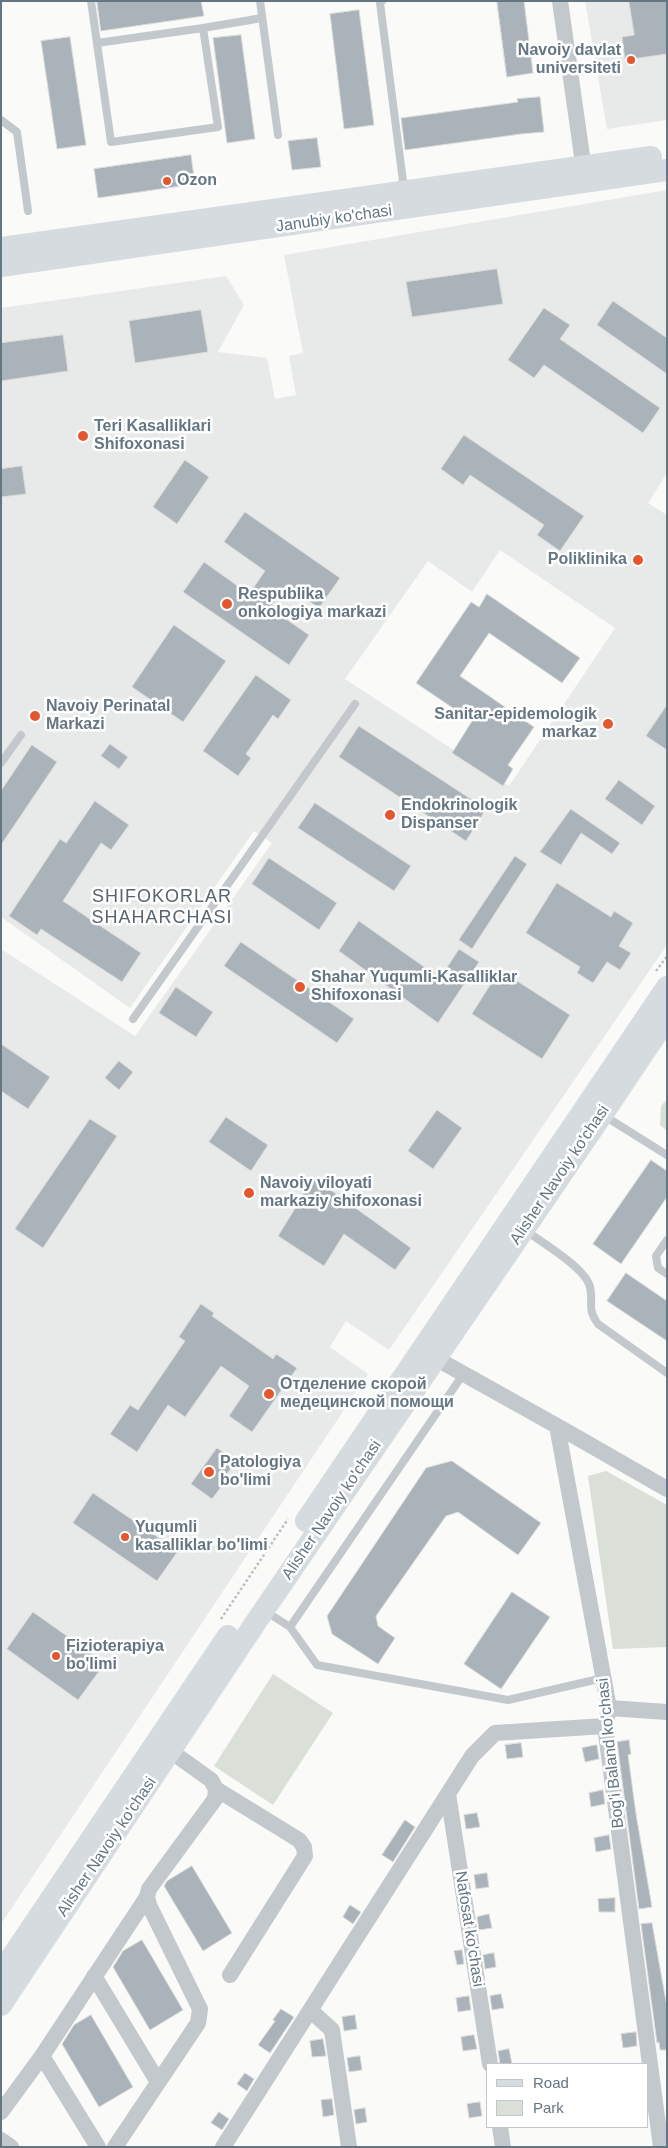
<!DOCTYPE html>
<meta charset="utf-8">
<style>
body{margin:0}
#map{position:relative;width:668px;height:2148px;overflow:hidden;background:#fafaf8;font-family:Arial,sans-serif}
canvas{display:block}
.frame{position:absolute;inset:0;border:2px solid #657683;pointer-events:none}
.legend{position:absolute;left:486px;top:2063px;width:162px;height:65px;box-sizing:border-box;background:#fff;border:1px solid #c1c8cd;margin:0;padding:6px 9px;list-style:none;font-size:15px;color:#657683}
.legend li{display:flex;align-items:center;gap:10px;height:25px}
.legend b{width:25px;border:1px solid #c1c8cd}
</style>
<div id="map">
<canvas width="668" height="2148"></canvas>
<div class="frame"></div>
<ul class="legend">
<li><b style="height:6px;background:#d6dbdf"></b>Road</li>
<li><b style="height:14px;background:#dadfd7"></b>Park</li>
</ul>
</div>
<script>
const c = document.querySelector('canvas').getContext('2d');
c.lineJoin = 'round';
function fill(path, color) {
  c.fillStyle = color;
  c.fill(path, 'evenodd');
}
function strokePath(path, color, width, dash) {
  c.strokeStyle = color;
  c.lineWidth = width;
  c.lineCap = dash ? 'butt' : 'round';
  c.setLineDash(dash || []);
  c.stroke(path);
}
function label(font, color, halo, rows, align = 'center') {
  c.font = font + ' Arial,sans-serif';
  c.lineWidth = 5;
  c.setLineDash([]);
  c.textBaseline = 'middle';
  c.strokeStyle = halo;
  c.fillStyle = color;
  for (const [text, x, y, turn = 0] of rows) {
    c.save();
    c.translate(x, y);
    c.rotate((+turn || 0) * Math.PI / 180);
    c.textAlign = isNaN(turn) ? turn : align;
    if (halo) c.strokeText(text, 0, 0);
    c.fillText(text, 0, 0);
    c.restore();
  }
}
fill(new Path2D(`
 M585,1H667V120L607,129Z
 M667,190V473L648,503L667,515V945L389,1350L346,1321L330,1347L368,1374L1,1924V949L135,1036L272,843L254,831L130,1008L1,917V308L226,276L244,305L218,352L267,358L275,399L296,395L289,356L303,353L284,255ZM500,550L615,628L509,786L345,679L428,561L472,592Z`), '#e8e9e9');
fill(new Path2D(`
 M667,1099V1131L660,1125L661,1106Z
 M606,1471L667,1505V1647L613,1649L588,1476Z
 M273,1674L333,1713L273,1805L214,1766Z`), '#dadfd7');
const building = new Path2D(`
 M97,1H201L204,16L101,31Z
 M497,1H524L533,73L507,77Z
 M629,1H667V54L625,60L622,37L634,35Z
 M359,10L374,125L344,129L330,14Z
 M241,35L255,139L227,143L213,38Z
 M70,37L86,145L57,149L41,41Z
 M540,97L544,132L521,134L405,150L401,118L518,102L517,99Z
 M317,138L321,167L292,170L288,141Z
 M191,155L195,184L98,198L94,169Z
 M497,269L503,304L412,317L406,282Z
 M613,301L667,338V374L597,325Z
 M544,308L570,325L560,339L660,408L643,433L544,365L534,378L508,360Z
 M201,310L208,352L135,363L129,321Z
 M63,335L68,371L1,381V343Z
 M464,435L584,516L560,551L537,535L544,525L470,475L463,485L441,469Z
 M185,460L209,477L177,524L153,507Z
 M22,466L26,494L1,497V469Z
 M245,512L340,578L319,608L286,585L270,608L309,635L289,665L183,592L204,562L249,594L265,571L224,542Z
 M487,594L580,658L562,683L489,633L460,676L534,727L508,765L513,769L503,786L452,753L472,721L416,683L471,602L479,607Z
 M174,625L226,661L183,722L132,687Z
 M256,675L291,700L278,719L273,715L246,754L251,758L238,776L203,751Z
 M667,705V750L646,736Z
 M359,726L486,809L466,841L339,757Z
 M110,744L128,757L119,769L101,756Z
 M32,745L57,762L1,845V791Z
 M619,780L655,806L642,825L605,799Z
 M95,801L129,825L111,850L101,843L63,901L141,953L122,982L41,929L37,935L9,916L60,839L66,843Z
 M315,803L411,866L394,891L298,828Z
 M571,809L620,843L612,854L581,833L561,865L540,852Z
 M515,856L527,864L472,949L459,940Z
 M269,858L337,903L319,930L252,884Z
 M557,883L611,917L614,911L633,923L619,946L631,953L620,970L607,962L593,983L577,973L580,967L526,933Z
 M359,921L440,978L459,949L479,962L438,1023L339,951Z
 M241,942L354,1019L337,1043L224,966Z
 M500,970L570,1015L542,1059L472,1014Z
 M176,987L213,1012L196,1037L159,1013Z
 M1,1044L50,1077L28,1109L1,1091Z
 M119,1061L133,1072L119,1090L105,1078Z
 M437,1110L462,1128L433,1169L408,1151Z
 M226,1117L268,1145L251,1171L209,1142Z
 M90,1119L117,1136L43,1248L15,1229Z
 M651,1160L667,1171V1197L621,1264L593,1244Z
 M314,1178L411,1248L395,1270L344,1234L324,1266L278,1236L299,1202L298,1201Z
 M626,1273L667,1301V1341L607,1301Z
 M201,1304L214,1313L212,1316L273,1359L276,1354L297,1368L252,1432L229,1416L249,1386L221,1366L185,1417L168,1405L137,1452L110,1434L130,1405L138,1410L185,1341L179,1337Z
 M217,1448L236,1461L225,1477L227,1479L212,1499L191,1484Z
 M452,1461L541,1523L518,1555L458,1512L446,1516L376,1616L378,1626L395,1638L378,1664L332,1634L327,1616L426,1468Z
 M93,1493L178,1551L157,1581L73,1523Z
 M512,1592L550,1617L501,1689L464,1664Z
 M33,1612L105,1663L78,1700L7,1649Z
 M629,1740L631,1754L628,1755L636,1814L652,1907L639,1909L617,1742Z
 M521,1743L523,1757L507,1759L505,1745Z
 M595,1745H597L599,1759L585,1762L582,1748Z
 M603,1790L605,1804L591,1807L589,1793Z
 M477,1813L480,1827L466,1829L464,1815Z
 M405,1820L415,1827L393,1862L382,1855Z
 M609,1835L611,1849L596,1852L594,1838Z
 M192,1866L232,1933L203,1951L164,1886L167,1881Z
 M487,1873L489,1887L476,1889L474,1875Z
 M615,1898V1912H599L598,1899Z
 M350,1905L361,1912L353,1924L343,1917Z
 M489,1914L492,1928L479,1930L477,1917Z
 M652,1923L667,2007V2050H660L659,2042L657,2043L641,1924Z
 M142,1940L183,2010L150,2030L113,1967L123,1951Z
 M462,1950L464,1964L457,1965L454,1951Z
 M494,1953L496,1967L485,1969L483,1955Z
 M501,1994L504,2008L492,2010L490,1996Z
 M469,1996L471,2010L458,2012L456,1998Z
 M281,2009L294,2017L270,2053L258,2045L275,2021L273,2020Z
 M91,2015L133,2087L99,2107L62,2044L74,2025Z
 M355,2015L357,2029L344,2031L342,2017Z
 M636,2032L637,2046L623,2048L621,2034Z
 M474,2035L477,2049L463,2051L461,2037Z
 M323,2039L326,2056L312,2057L310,2041Z
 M509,2049L512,2064H500L498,2051Z
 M360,2056L362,2070L349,2072L347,2058Z
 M245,2073L254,2079L247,2091L237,2084Z
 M332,2099L334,2115L323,2117L321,2100Z
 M480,2102L482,2116L469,2118L467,2104Z
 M365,2108L367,2122L356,2124L354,2110Z
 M219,2112L229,2119L222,2130L211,2123Z`);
fill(building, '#aab3b9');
strokePath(building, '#dcdcda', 1);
strokePath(new Path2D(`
 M656,971L667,956
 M221,1619L288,1519`), '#bbbfc2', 2.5, [2.5, 2.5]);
strokePath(new Path2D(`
 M91,1L111,142L218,127L203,28L97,43
 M260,1L278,135
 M382,1L380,3L404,189
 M203,28L262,18
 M1,120L17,132L28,211
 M1,763L21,735
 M133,1019L355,704
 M603,1115L667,1155
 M525,1230C541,1242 586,1268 590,1287C594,1304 586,1307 598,1324L667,1373
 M667,1240L656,1256L658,1268L667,1274
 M265,1611L290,1627L317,1665L508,1700L603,1678
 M290,1627L464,1373`), '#c3c8cc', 8);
strokePath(new Path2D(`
 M560,1L585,177
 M428,1354L557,1426L609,1708L605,1726L661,2147
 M557,1426L667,1489
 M609,1708L667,1712
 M216,1789L299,1840L304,1847L305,1856L230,1975
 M448,1794L490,2064
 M94,1976L158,2082
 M311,2011L332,2030L349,2147
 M42,2056L98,2147
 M1,2112L42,2056L147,1897
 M500,2127L503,2147
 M1,2140L11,2147
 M115,2147L198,2023L200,2009L149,1905L147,1897L149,1889L215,1799L216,1789L211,1780L162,1745
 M223,2147L472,1756L495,1733L605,1726`), '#c3c8cc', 16);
strokePath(new Path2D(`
 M1,248L651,157
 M1,266L667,170
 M306,1521L667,987
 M1,1973L228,1636
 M1,2005L264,1610L602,1115L667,1018`), '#d6dbdf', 22);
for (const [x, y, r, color] of [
 [631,60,5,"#e4572e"],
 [167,181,5,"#e4572e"],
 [83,436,6,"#e4572e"],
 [638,560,6,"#e4572e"],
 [227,604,6,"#e4572e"],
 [35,716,6,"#e4572e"],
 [608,724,6,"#e4572e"],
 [390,815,6,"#e4572e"],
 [300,987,6,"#e4572e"],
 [249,1193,6,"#e4572e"],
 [269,1394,6,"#e4572e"],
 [209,1472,6,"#e4572e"],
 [125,1537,5,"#e4572e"],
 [56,1656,5,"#e4572e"]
]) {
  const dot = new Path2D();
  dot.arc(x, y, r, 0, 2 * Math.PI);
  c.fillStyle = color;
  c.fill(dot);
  strokePath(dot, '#fff', 2);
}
label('bold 16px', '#657683', '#fff', [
 ["Navoiy davlat",621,51,"right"],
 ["universiteti",621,69,"right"],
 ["Ozon",177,181],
 ["Teri Kasalliklari",94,427],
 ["Shifoxonasi",94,445],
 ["Poliklinika",627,560,"right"],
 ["Respublika",238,595],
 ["onkologiya markazi",238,613],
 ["Navoiy Perinatal",46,707],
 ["Markazi",46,725],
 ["Sanitar-epidemologik",597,715,"right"],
 ["markaz",597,733,"right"],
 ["Endokrinologik",401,806],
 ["Dispanser",401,824],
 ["Shahar Yuqumli-Kasalliklar",311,978],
 ["Shifoxonasi",311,996],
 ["Navoiy viloyati",260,1184],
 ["markaziy shifoxonasi",260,1202],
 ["Отделение скорой",280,1385],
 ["медецинской помощи",280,1403],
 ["Patologiya",220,1463],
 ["bo'limi",220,1481],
 ["Yuqumli",135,1528],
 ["kasalliklar bo'limi",135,1546],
 ["Fizioterapiya",66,1647],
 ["bo'limi",66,1665]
], 'left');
label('16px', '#657683', '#fff', [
 ["Janubiy ko'chasi",334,219,-8],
 ["Alisher Navoiy ko'chasi",560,1175,-56],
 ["Alisher Navoiy ko'chasi",332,1510,-56],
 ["Bog'i Baland ko'chasi",611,1753,-96],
 ["Alisher Navoiy ko'chasi",107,1847,-56],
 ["Nafosat ko'chasi",469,1929,81]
]);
c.letterSpacing = '1px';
label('18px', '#57646e', '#fff', [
 ["SHIFOKORLAR",162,897],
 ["SHAHARCHASI",162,918]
]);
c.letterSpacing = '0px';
</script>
